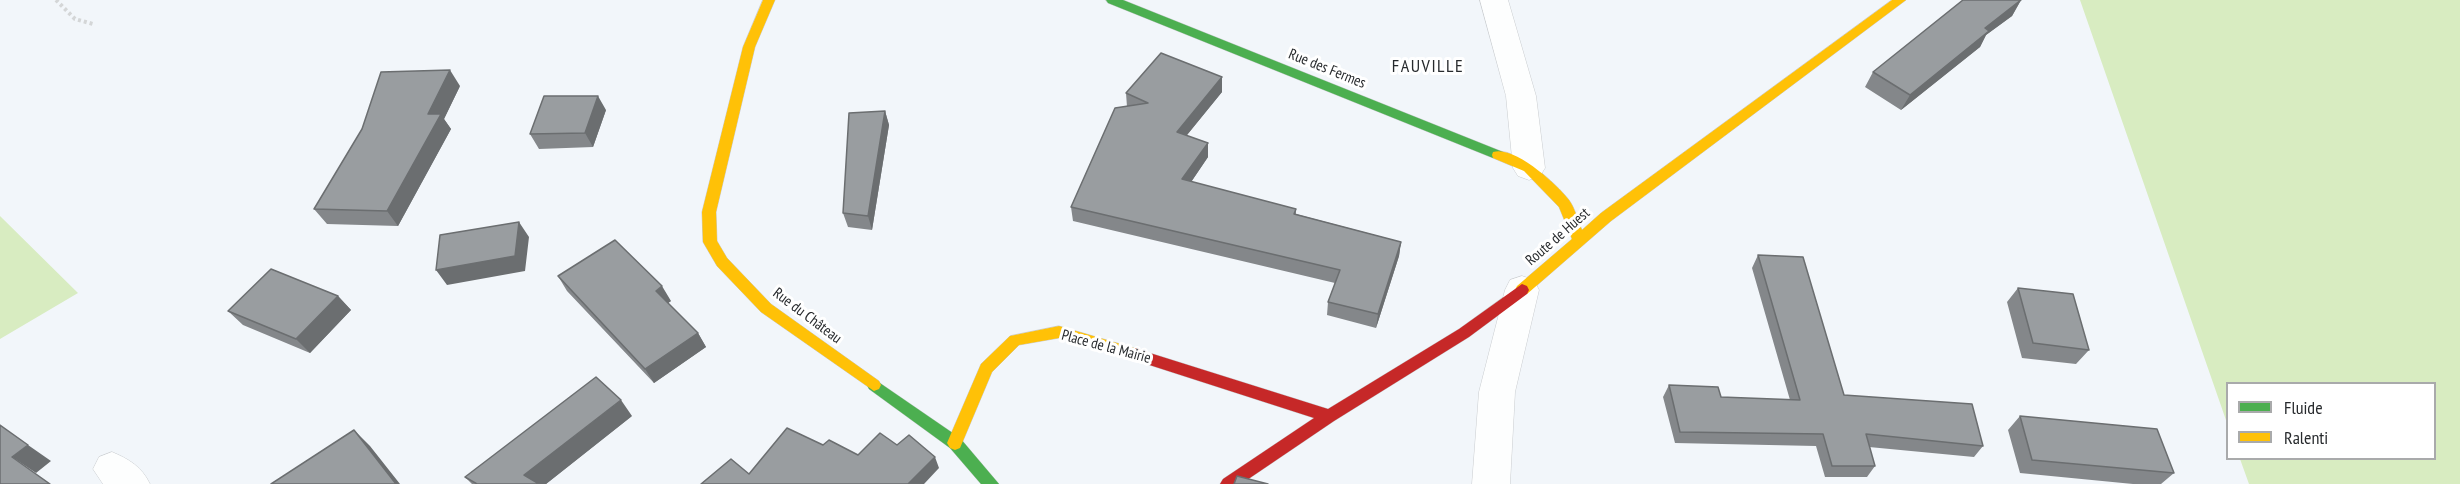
<!DOCTYPE html>
<meta charset="utf-8">
<style>
body{margin:0}
#map{position:relative;width:2460px;height:484px;overflow:hidden;background:#f2f6fa;font-family:"PT Sans Narrow",sans-serif}
canvas{display:block}
.legend{position:absolute;left:2226px;top:382px;width:210px;height:78px;box-sizing:border-box;background:#fff;border:2px solid #a9aaab;margin:0;padding:8px 10px;list-style:none;font-size:18px;color:#272a2d}
.legend li{display:flex;align-items:center;gap:12px;height:30px}
.legend b{width:30px;border:2px solid #a9aaab}
</style>
<div id="map">
<canvas width="2460" height="484"></canvas>
<ul class="legend">
<li><b style="height:8px;background:#4caf50"></b>Fluide</li>
<li><b style="height:8px;background:#ffc107"></b>Ralenti</li>
</ul>
</div>
<script>
const c = document.querySelector('canvas').getContext('2d');
c.lineJoin = 'round';
function fill(path, color) {
  c.fillStyle = color;
  c.fill(path, 'evenodd');
}
function strokePath(path, color, width, dash) {
  c.strokeStyle = color;
  c.lineWidth = width;
  c.lineCap = dash ? 'butt' : 'round';
  c.setLineDash(dash || []);
  c.stroke(path);
}
function label(font, color, halo, rows, align = 'center') {
  c.font = font + ' "PT Sans Narrow",sans-serif';
  c.lineWidth = 6;
  c.setLineDash([]);
  c.textBaseline = 'middle';
  c.strokeStyle = halo;
  c.fillStyle = color;
  for (const [text, x, y, turn = 0] of rows) {
    c.save();
    c.translate(x, y);
    c.rotate((+turn || 0) * Math.PI / 180);
    c.textAlign = isNaN(turn) ? turn : align;
    if (halo) c.strokeText(text, 0, 0);
    c.fillText(text, 0, 0);
    c.restore();
  }
}
fill(new Path2D(`
 M2080,0H2460V484H2249L2240,459L2434,458V384H2228L2227,423Z
 M0,216L78,293L0,339Z`), '#d8ecc1');
const street = new Path2D(`
 M1480,0H1508L1536,96L1545,168L1540,176L1529,180L1518,176L1513,168L1506,96Z
 M1522,276L1534,280L1539,290L1515,392L1510,484H1472L1479,392L1505,290L1510,280Z
 M112,452C129,459 142,467 150,484H103L93,469L99,457Z`);
const fast = new Path2D(`
 M1106,0H1123L1503,152L1504,155L1503,158H1493L1108,3Z
 M874,379L960,438L999,484H981L950,448L869,389L867,385L869,381Z`);
const slow = new Path2D(`
 M763,0H775L755,47L716,212L717,241L727,258L771,304L879,381L881,385L879,389L874,391L761,312L717,266L703,242L702,212L743,47Z
 M1892,0H1906L1611,221L1527,294H1517L1515,290L1517,286L1572,239L1559,207L1524,171L1493,158L1492,155L1493,152C1514,145 1557,184 1569,200C1575,208 1578,221 1582,230L1601,213Z
 M1059,326L1134,348L1139,350L1141,354L1139,358L1134,360L1059,338L1019,345L992,372L960,448L955,450L950,448L947,443L981,364L1010,336Z`);
const jam = new Path2D(`
 M1522,284L1527,286L1529,290L1527,294L1469,337L1334,421L1241,484H1220L1223,479L1314,418L1134,360L1129,358L1127,354L1129,350L1134,348L1328,409L1459,329Z`);
strokePath(street, '#c9cccf', 1);
strokePath(fast, '#c9cccf', 1);
strokePath(slow, '#c9cccf', 1);
strokePath(jam, '#c9cccf', 1);
strokePath(new Path2D(`
 M56,0L75,19L93,24`), '#d4d6d7', 4, [3, 3]);
fill(street, '#fdfefe');
fill(fast, '#4caf50');
fill(slow, '#ffc107');
fill(jam, '#c62828');
fill(new Path2D(`
 M2021,0L2012,16L1986,35L1980,47L1901,110L1865,87L1873,72Z
 M1222,77V92L1187,135L1208,157L1191,182L1296,209V214L1401,242L1399,256L1376,328L1327,315L1328,302L1335,283L1073,221L1071,207L1127,107L1126,93Z
 M460,86L444,119L451,129L398,226L327,224L314,209Z
 M606,110L593,147L539,149L530,134Z
 M885,111L889,125L872,230L848,227L843,213Z
 M1758,255L1844,395L1983,446L1974,457L1869,447L1875,466L1867,477H1825L1816,446L1675,443L1663,397L1669,385L1721,397L1790,400L1752,268Z
 M558,276L671,301L668,303L698,333L706,347L654,383L567,291Z
 M2018,288L2089,350L2076,364L2022,358L2007,302Z
 M338,296L351,310L310,353L243,325L228,311Z
 M632,416L546,484H472L465,477Z
 M2020,416L2174,473L2161,484H2133L2020,473L2008,430Z`), '#84878a');
fill(new Path2D(`
 M2021,0L2012,16L1986,35L1980,47L1901,110L1910,95L1985,28Z
 M450,70L460,86L444,119L451,129L398,226L387,211L428,114Z
 M1222,77V92L1178,146L1177,132Z
 M598,96L606,110L593,147L585,133Z
 M885,111L889,125L872,230L868,216Z
 M1208,143V157L1183,194L1182,179Z
 M519,222L529,237L525,271L447,285L436,270Z
 M1401,242L1399,256L1376,328L1378,314Z
 M662,286L671,301L664,306L656,291Z
 M338,296L351,310L310,353L296,339Z
 M698,333L706,347L654,383L645,369Z
 M621,400L632,416L546,484H531L524,475Z
 M354,430L370,446L400,484H396Z
 M28,445L51,461L36,473L12,457Z
 M935,457L939,468L924,484H908Z`), '#6b6e70');
const building = new Path2D(`
 M1963,0H2021L1985,28L1989,31L1910,95L1873,72Z
 M1161,53L1222,77L1177,132L1208,143L1182,179L1296,209L1294,214L1401,242L1378,314L1328,302L1340,270L1071,207L1115,108L1148,103L1126,93Z
 M450,70L428,114H441L387,211L314,209L362,129L381,72Z
 M544,96H598L585,133L530,134Z
 M885,111L868,216L843,213L849,113Z
 M519,222L515,256L436,270L440,235Z
 M615,240L662,286L656,291L698,333L645,369L558,276Z
 M1758,255L1803,257L1844,395L1972,404L1983,446L1866,434L1875,466H1832L1823,434L1680,432L1669,385L1718,387L1721,397L1800,400Z
 M271,269L338,296L296,339L228,311Z
 M2018,288L2073,294L2089,350L2033,343Z
 M596,377L621,400L524,475L539,484H477L465,477Z
 M2020,416L2157,429L2174,473L2032,460Z
 M0,425L28,445L12,457L50,484H0Z
 M787,428L823,445L829,440L858,455L880,433L897,445L909,435L935,457L908,484H701L731,459L749,474Z
 M354,430L396,484H271Z
 M1237,476L1268,484H1234Z`);
fill(building, '#999da0');
strokePath(building, '#6b6e70', 1.5);
label('15px', '#272a2d', '#fff', [
 ["Rue des Fermes",1327,69,22],
 ["Route de Huest",1558,237,-41],
 ["Rue du Château",807,316,37],
 ["Place de la Mairie",1106,347,15]
]);
c.letterSpacing = '1.5px';
label('18px', '#272a2d', '#fff', [
 ["FAUVILLE",1428,67]
]);
c.letterSpacing = '0px';
</script>
